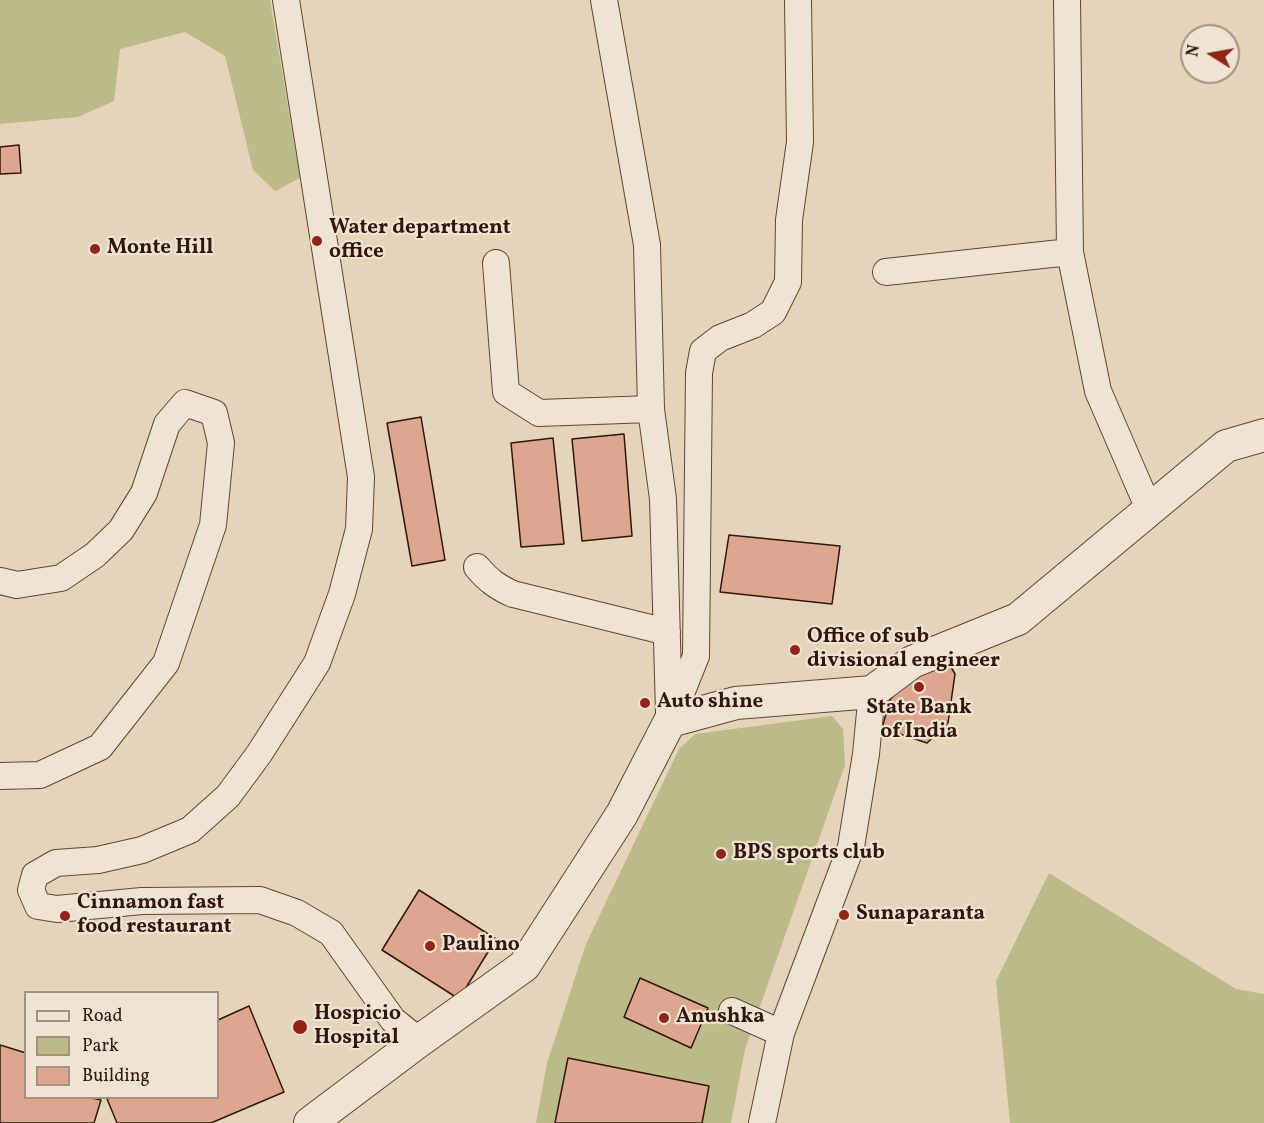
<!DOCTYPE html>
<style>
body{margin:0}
#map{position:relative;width:1264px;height:1123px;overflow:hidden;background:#e6d4ba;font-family:Vollkorn,serif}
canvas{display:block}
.legend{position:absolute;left:24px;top:991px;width:195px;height:108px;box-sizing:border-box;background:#efe3d2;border:2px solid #a39182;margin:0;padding:8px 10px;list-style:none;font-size:18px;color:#311609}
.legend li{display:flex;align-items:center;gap:12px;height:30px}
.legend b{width:30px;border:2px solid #a39182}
.north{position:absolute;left:1180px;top:24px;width:60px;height:60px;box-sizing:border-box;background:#efe3d2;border:2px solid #a39182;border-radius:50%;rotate:281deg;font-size:16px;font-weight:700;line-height:24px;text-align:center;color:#311609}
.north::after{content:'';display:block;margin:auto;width:21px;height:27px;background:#8f2418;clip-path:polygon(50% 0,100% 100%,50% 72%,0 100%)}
</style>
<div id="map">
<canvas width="1264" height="1123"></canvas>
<ul class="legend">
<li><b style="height:8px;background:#efe3d2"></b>Road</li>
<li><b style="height:16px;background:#bdba8a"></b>Park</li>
<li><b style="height:16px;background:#dda68f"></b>Building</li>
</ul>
<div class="north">N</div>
</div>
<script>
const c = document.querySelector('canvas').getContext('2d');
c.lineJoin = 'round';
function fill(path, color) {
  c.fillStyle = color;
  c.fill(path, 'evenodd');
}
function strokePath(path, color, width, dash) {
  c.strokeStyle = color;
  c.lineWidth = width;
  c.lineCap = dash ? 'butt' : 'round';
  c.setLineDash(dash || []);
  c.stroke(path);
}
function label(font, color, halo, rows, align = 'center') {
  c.font = font + ' Vollkorn,serif';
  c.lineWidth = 4.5;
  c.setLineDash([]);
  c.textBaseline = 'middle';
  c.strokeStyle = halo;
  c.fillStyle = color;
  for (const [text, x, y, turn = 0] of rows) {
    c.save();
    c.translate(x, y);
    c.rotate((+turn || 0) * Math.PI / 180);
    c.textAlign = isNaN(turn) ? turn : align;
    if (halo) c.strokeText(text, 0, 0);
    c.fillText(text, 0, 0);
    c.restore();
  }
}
fill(new Path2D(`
 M0,0H270L300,178L275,191L253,170L225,56L185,32L120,49L114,101L78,117L0,124Z
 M832,716L843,729L845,765L745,1049L731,1123H536L547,1063L586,944L679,749L695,734Z
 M1049,873L1236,989L1264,994V1123H1010L996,981Z`), '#bdba8a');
const building = new Path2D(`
 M19,145L21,173L0,174V147Z
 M421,417L445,560L412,566L387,423Z
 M624,434L632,536L582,541L572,439Z
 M553,438L564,544L521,547L511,443Z
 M729,535L840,546L832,604L720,592Z
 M948,662L955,674L948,723L927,743L882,728L890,700L910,673Z
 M419,890L496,939L459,999L382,950Z
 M640,978L708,1008L691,1048L624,1017Z
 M249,1006L284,1092L211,1123H117L107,1099L111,1098H218V1020Z
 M0,1045L26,1053V1098H92L101,1100L94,1123H0Z
 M568,1058L709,1086L702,1123H555Z`);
fill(building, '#dda68f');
strokePath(building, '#311609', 1.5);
const minor = new Path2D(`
 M286,0L361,477L359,529L342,594L317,663L259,754L228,796L190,830L142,850L98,860L56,863L35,875L31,890L38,906L57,909L142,901L260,900L297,913L331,933L393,1020L419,1041
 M604,0L647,245L651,409L663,499L669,712
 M1070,252L1098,391L1149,509
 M496,263L506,392L539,413L651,409
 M886,272L1070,252L1067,0
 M477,567C488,580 497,587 513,594L667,632
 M0,581L17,585L61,578L95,555L121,530L144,493L167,424L185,403L214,413L221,443L213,525L166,663L100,747L40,775L0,776
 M670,721L696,656L699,373L703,351L720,338L753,325L773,312L788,282L789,220L800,142L798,0
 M732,1011L781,1033
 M762,1123L781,1033L851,847L866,754L872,692`);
const tertiary = new Path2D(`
 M310,1123L419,1041L524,966L622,814L670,721L736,703L872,692L912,662L1018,619L1226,446L1264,435`);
strokePath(minor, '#5e4635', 28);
strokePath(tertiary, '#5e4635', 34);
strokePath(minor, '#efe3d2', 26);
strokePath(tertiary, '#efe3d2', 32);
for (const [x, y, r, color] of [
 [317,241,6,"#8f2418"],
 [95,249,6,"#8f2418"],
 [795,650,6,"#8f2418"],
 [919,687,6,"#8f2418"],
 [645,703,6,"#8f2418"],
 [721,854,6,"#8f2418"],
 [844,915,6,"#8f2418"],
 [65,916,6,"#8f2418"],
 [430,946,6,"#8f2418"],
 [664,1018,6,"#8f2418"],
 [300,1027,8,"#8f2418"]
]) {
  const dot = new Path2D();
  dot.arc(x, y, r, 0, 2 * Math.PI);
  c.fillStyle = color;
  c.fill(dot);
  strokePath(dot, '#efe3d2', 2);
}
label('bold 21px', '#311609', '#efe3d2', [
 ["Water department",329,229],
 ["office",329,253],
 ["Monte Hill",107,249],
 ["Office of sub",807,638],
 ["divisional engineer",807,662],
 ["Auto shine",657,703],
 ["State Bank",919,709,"center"],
 ["of India",919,733,"center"],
 ["BPS sports club",733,854],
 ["Cinnamon fast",77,904],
 ["food restaurant",77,928],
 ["Sunaparanta",856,915],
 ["Paulino",442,946],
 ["Hospicio",314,1015],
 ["Hospital",314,1039],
 ["Anushka",676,1018]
], 'left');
</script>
